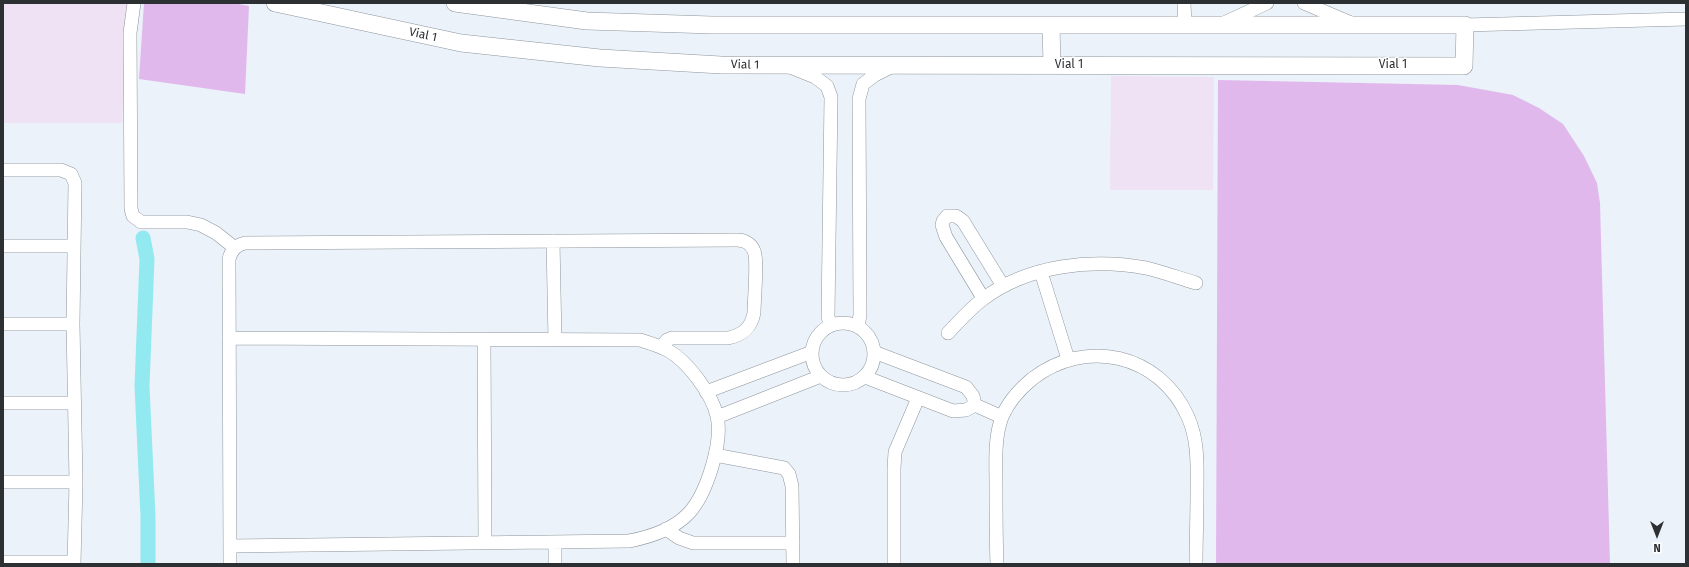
<!DOCTYPE html>
<style>
body{margin:0}
#map{position:relative;width:1689px;height:567px;overflow:hidden;background:#ebf2fa;font-family:"Fira Sans",sans-serif}
canvas{display:block}
.frame{position:absolute;inset:0;border:4px solid #2d3033;pointer-events:none}
.north{position:absolute;left:1637px;top:515px;width:40px;height:40px;-webkit-text-stroke:3px #fff;paint-order:stroke;rotate:180deg;font-size:11px;font-weight:700;line-height:16px;text-align:center;color:#2d3033}
.north::after{content:'';display:block;margin:auto;width:14px;height:18px;background:#2d3033;clip-path:polygon(50% 0,100% 100%,50% 72%,0 100%)}
</style>
<div id="map">
<canvas width="1689" height="567"></canvas>
<div class="frame"></div>
<div class="north">N</div>
</div>
<script>
const c = document.querySelector('canvas').getContext('2d');
c.lineJoin = 'round';
function fill(path, color) {
  c.fillStyle = color;
  c.fill(path, 'evenodd');
}
function strokePath(path, color, width, dash) {
  c.strokeStyle = color;
  c.lineWidth = width;
  c.lineCap = dash ? 'butt' : 'round';
  c.setLineDash(dash || []);
  c.stroke(path);
}
function label(font, color, halo, rows, align = 'center') {
  c.font = font + ' "Fira Sans",sans-serif';
  c.lineWidth = 3;
  c.setLineDash([]);
  c.textBaseline = 'middle';
  c.strokeStyle = halo;
  c.fillStyle = color;
  for (const [text, x, y, turn = 0] of rows) {
    c.save();
    c.translate(x, y);
    c.rotate((+turn || 0) * Math.PI / 180);
    c.textAlign = isNaN(turn) ? turn : align;
    if (halo) c.strokeText(text, 0, 0);
    c.fillText(text, 0, 0);
    c.restore();
  }
}
fill(new Path2D(`
 M3,3H127L122,123H3Z
 M1111,76L1214,77L1213,190H1110Z`), '#f0e2f5');
strokePath(new Path2D(`
 M143,238L147,259L142,386L148,516V564`), '#92eaf0', 15);
fill(new Path2D(`
 M144,3H234L249,6L245,94L139,79Z
 M1218,80L1458,85L1513,95L1539,108L1563,124L1584,156L1597,183L1600,203L1610,564H1216Z`), '#e1b8ec');
const minor = new Path2D(`
 M134,3L130,33L131,209L133,216L141,222H187L201,225L216,233L235,248
 M1184,3L1185,25
 M1304,3L1351,23
 M1224,23L1267,3
 M1465,25L1686,19
 M790,67L815,77L827,86L831,97L828,316L830,326
 M3,170H61L71,174L75,183L73,324L76,482L74,564
 M553,241L555,340
 M3,246H73
 M1041,272L1068,359
 M983,298L946,237L942,225L943,221L947,216H956L963,221L1003,286
 M812 354a31 31 0 1 1 62 0a31 31 0 1 1-62 0Z
 M3,324H73
 M858,326L860,315L859,99L863,84L875,75L893,66
 M948,333C959,321 970,309 983,299C1028,265 1092,258 1146,268C1163,272 1179,278 1196,283
 M229,338L640,340C650,343 660,346 669,351C688,362 712,394 717,416C723,442 707,493 689,513C674,529 650,537 629,541L230,546
 M484,340L485,543
 M874,352L966,387L973,396L975,405
 M865,377L953,411L966,410L975,405
 M706,392L812,352
 M3,403H74
 M975,405L1002,417
 M717,417L821,376
 M715,455L784,468L789,474L792,486L793,564
 M3,482H76
 M666,529L679,538L693,543H793
 M555,542V564
 M3,562H74
 M230,564L229,259C231,250 236,245 245,243L737,240C744,240 751,243 754,251C758,260 754,300 754,313C751,328 743,335 728,338H672L667,340L661,347
 M894,564V468L895,452L918,398
 M997,564C996,538 996,512 996,485C996,463 994,438 1002,417C1008,402 1020,389 1032,379C1086,337 1160,354 1188,417C1199,442 1197,468 1197,494C1197,518 1196,541 1196,564`);
const tertiary = new Path2D(`
 M275,3L461,43L600,58L721,65L1464,66L1465,25H712L587,21L455,3
 M1051,25L1052,65`);
strokePath(minor, '#8e959c', 14);
strokePath(tertiary, '#8e959c', 18);
strokePath(minor, '#fff', 13);
strokePath(tertiary, '#fff', 17);
label('12px', '#2d3033', '#fff', [
 ["Vial 1",423,35,12],
 ["Vial 1",745,65,1],
 ["Vial 1",1069,65],
 ["Vial 1",1393,65]
]);
</script>
